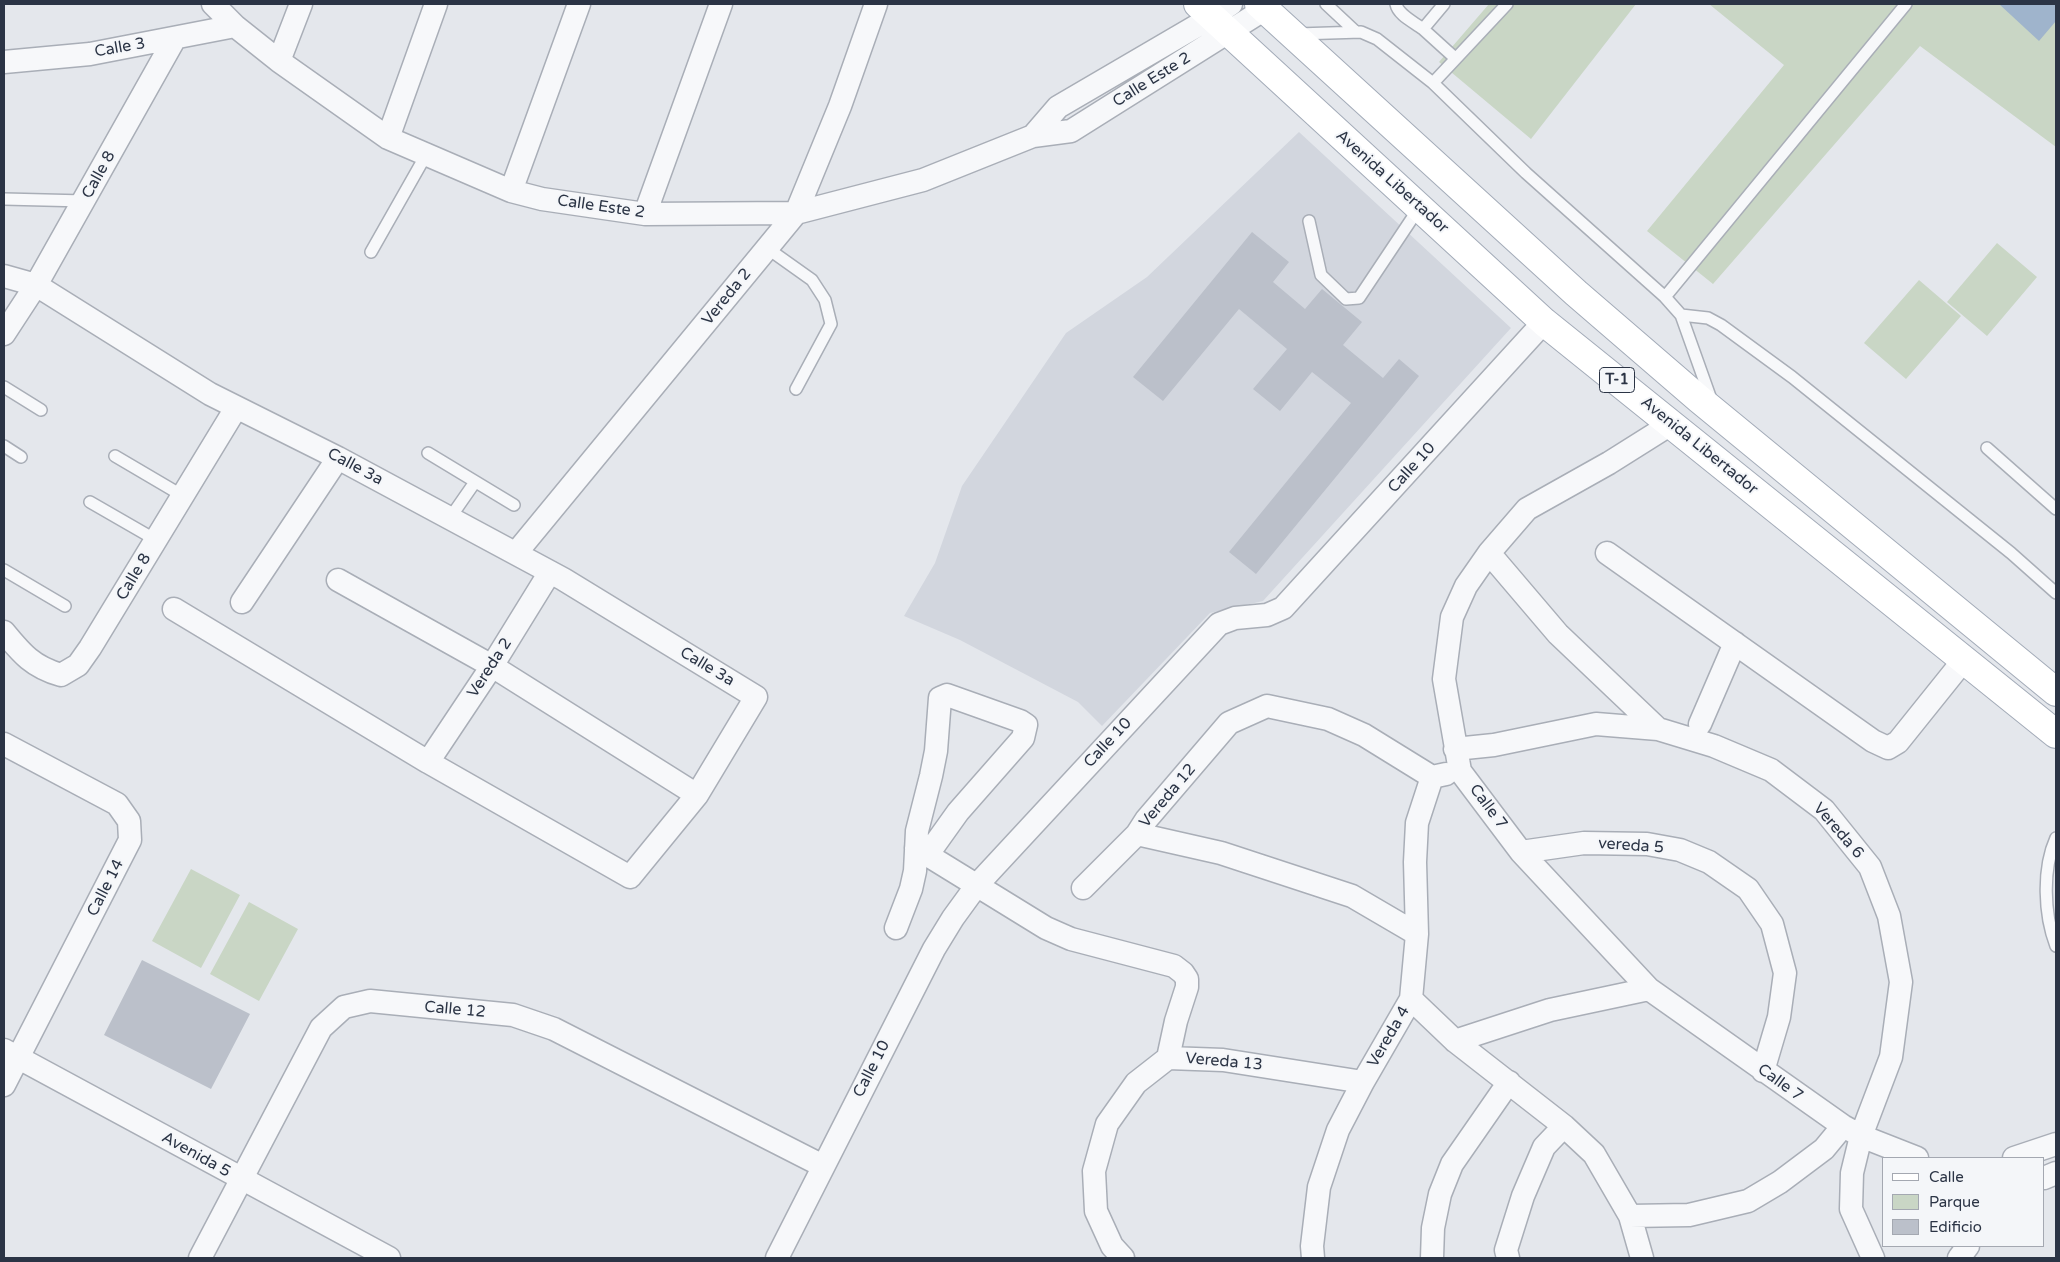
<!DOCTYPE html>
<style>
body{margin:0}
#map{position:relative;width:2060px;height:1262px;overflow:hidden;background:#e4e7ec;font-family:"Varela Round",sans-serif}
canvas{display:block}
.frame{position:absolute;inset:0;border:5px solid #2b3445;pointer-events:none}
.legend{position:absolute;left:1882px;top:1157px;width:162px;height:90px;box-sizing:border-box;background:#f4f6f9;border:1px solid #a4a8b1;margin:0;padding:6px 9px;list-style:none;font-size:15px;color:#2b3445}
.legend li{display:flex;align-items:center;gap:10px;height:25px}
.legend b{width:25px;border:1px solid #a4a8b1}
</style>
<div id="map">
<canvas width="2060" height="1262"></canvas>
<div class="frame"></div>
<ul class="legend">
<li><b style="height:6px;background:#fff"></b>Calle</li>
<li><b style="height:14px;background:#c9d6c5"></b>Parque</li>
<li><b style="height:14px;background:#bbc0ca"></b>Edificio</li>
</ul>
</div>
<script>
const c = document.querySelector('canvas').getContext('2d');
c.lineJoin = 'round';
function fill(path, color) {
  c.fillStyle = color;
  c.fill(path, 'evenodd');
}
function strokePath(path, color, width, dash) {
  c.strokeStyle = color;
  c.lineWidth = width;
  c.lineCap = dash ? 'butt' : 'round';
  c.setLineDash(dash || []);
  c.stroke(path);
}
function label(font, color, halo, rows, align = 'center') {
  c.font = font + ' "Varela Round",sans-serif';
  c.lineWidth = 4;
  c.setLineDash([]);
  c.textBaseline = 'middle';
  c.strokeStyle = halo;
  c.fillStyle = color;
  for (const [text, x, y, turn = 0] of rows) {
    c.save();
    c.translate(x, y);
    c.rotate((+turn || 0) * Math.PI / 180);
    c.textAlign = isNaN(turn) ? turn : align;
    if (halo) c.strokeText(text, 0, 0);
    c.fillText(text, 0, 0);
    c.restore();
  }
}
fill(new Path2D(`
 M1299,132L1511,328L1263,601L1210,613L1102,726L1078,702L960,640L904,616L935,563L962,486L1066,333L1147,277Z`), '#d2d6de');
fill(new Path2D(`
 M1489,4H1636L1531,139L1439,62Z
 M1709,4H2056V147L1920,46L1713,284L1647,231L1784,65Z
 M1997,243L2037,277L1987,336L1947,302Z
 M1919,280L1961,316L1906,379L1864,343Z
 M191,869L240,895L201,968L152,941Z
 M249,902L298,929L259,1001L210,974Z`), '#c9d6c5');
fill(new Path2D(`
 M1999,4H2056V21L2039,41Z`), '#9fb4cc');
fill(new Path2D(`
 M1252,232L1289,262L1273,282L1305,309L1322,289L1362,322L1343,345L1383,378L1399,359L1419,376L1256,574L1229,552L1351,403L1312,372L1280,411L1253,389L1287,349L1239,309L1163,401L1133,377Z
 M142,960L250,1014L211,1089L104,1035Z`), '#bbc0ca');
const service = new Path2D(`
 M1326,4L1356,32
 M1396,4C1398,15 1414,22 1423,29
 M1444,4L1423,29L1455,58
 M1298,34L1361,32L1377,39L1433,83L1526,173L1665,297L1681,315L1712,402
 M1433,83L1507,4
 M4,199L85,201
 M1309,221L1321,275L1346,299L1359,298L1419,208
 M767,248L812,280L825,300L831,324L796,389
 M371,252L426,155
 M1665,297L1906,4
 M1681,315L1708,318L1721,325L1792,377L2011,553L2056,593
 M4,387L41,410
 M4,446L21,457
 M1987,448L2056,509
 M428,453L514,505
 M115,456L183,496
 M90,502L156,540
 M450,518L475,482
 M4,570L65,606
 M2056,838C2042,869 2044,915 2056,946`);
const minor = new Path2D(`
 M213,4L235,26L279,61L388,138L511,191L542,199L645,214L796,213L923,180L1033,136L1071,131L1265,9
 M279,61L301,4
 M4,62L90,54L235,26
 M1033,136L1058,107L1212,17L1231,4
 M388,138L436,4
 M511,191L579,4
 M645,214L721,4
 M4,276L36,285L210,394L338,458L563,579L756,697L697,795L630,877L428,762L174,609
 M4,334L36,285L175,38
 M1671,424L1609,463L1527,509L1489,553L1466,586L1452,617L1444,679L1460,771L1521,852L1649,989L1843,1126L1861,1136L1917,1158
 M516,553L796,213L840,106L876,4
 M1489,553L1558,634L1658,729L1714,746L1771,770L1824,810L1870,867L1889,916L1901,982L1891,1057L1861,1136L1852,1173L1851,1209L1873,1258
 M1607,553L1873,741L1888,748L1898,742L1963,661
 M338,580L492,666L697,795
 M242,602L338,458
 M4,632C22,654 33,667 61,675L78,665L90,648L236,408
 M1700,724L1735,643
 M4,744L117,804L129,821L130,840L4,1085
 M1455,749L1494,745L1596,724L1658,729
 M428,762L492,666L550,572
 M916,848L1046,928L1071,939L1174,966L1183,973L1187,979V987L1176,1021L1168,1058
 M1521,852L1584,843L1647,844L1680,850L1709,862L1748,889L1772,924L1785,973L1779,1017L1763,1071
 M1083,888L1137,834
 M896,928L911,889L915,871L917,831L931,776L936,751L940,698L947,695L1020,721L1026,725L1023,738L958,812L928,854
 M1417,934L1352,896L1221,853L1137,834L1146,820L1229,723L1267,706L1328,719L1364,735L1432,777
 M1411,999L1455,1041L1564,1126L1594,1154L1630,1216L1642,1258
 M1455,1041L1550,1010L1649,989
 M4,1050L389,1258
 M2014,1158L2056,1144
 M2044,1178L2056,1173
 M1630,1216L1689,1215L1748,1201L1780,1182L1824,1149L1843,1126
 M200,1258L321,1028L344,1007L370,1001L513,1015L554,1029L823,1166
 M777,1258L934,949L953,918L977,885L1219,624L1235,618L1267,615L1283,608L1544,322
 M1123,1258L1112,1246L1096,1211L1094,1171L1107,1124L1136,1083L1168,1058L1223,1060L1363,1082
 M1313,1258L1312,1246L1319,1187L1338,1130L1363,1082L1411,999L1417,934L1415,862L1417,823L1432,777L1446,774
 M1432,1258L1433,1228L1440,1194L1452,1164L1509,1082
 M1508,1258L1506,1250L1523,1196L1544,1147L1564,1126
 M1959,1258L1968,1246`);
const primary = new Path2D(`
 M1198,4L1544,322L2056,734
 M1259,4L1576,293L1699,399L2056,692`);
strokePath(service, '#a9aeb7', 14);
strokePath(minor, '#a9aeb7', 25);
strokePath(primary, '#a3abb8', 30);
strokePath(service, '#f7f8fa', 11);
strokePath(minor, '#f7f8fa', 22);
strokePath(primary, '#fff', 28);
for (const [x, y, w] of [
 [1617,380,35]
]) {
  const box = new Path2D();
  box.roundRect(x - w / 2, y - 12.5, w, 25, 4);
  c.fillStyle = '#f4f6f9';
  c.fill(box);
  strokePath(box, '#2b3445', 1);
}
label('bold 15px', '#2b3445', null, [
 ["T-1",1617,380]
]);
label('16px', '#2b3445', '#f4f6f9', [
 ["Calle 3",120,48,-10],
 ["Calle Este 2",1152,80,-32],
 ["Calle 8",99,175,-61],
 ["Avenida Libertador",1392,182,42],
 ["Calle Este 2",601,207,8],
 ["Vereda 2",727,297,-51],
 ["Avenida Libertador",1699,446,39],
 ["Calle 3a",355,467,28],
 ["Calle 10",1412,468,-48],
 ["Calle 8",134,577,-59],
 ["Calle 3a",707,667,31],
 ["Vereda 2",490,668,-57],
 ["Calle 10",1108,743,-47],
 ["Vereda 12",1168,796,-50],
 ["Calle 7",1488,807,53],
 ["Vereda 6",1838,831,49],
 ["vereda 5",1631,846,4],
 ["Calle 14",106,888,-63],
 ["Calle 12",455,1010,5],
 ["Vereda 4",1389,1037,-60],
 ["Vereda 13",1224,1062,5],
 ["Calle 10",872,1069,-63],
 ["Calle 7",1780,1083,36],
 ["Avenida 5",196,1155,29]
]);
</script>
